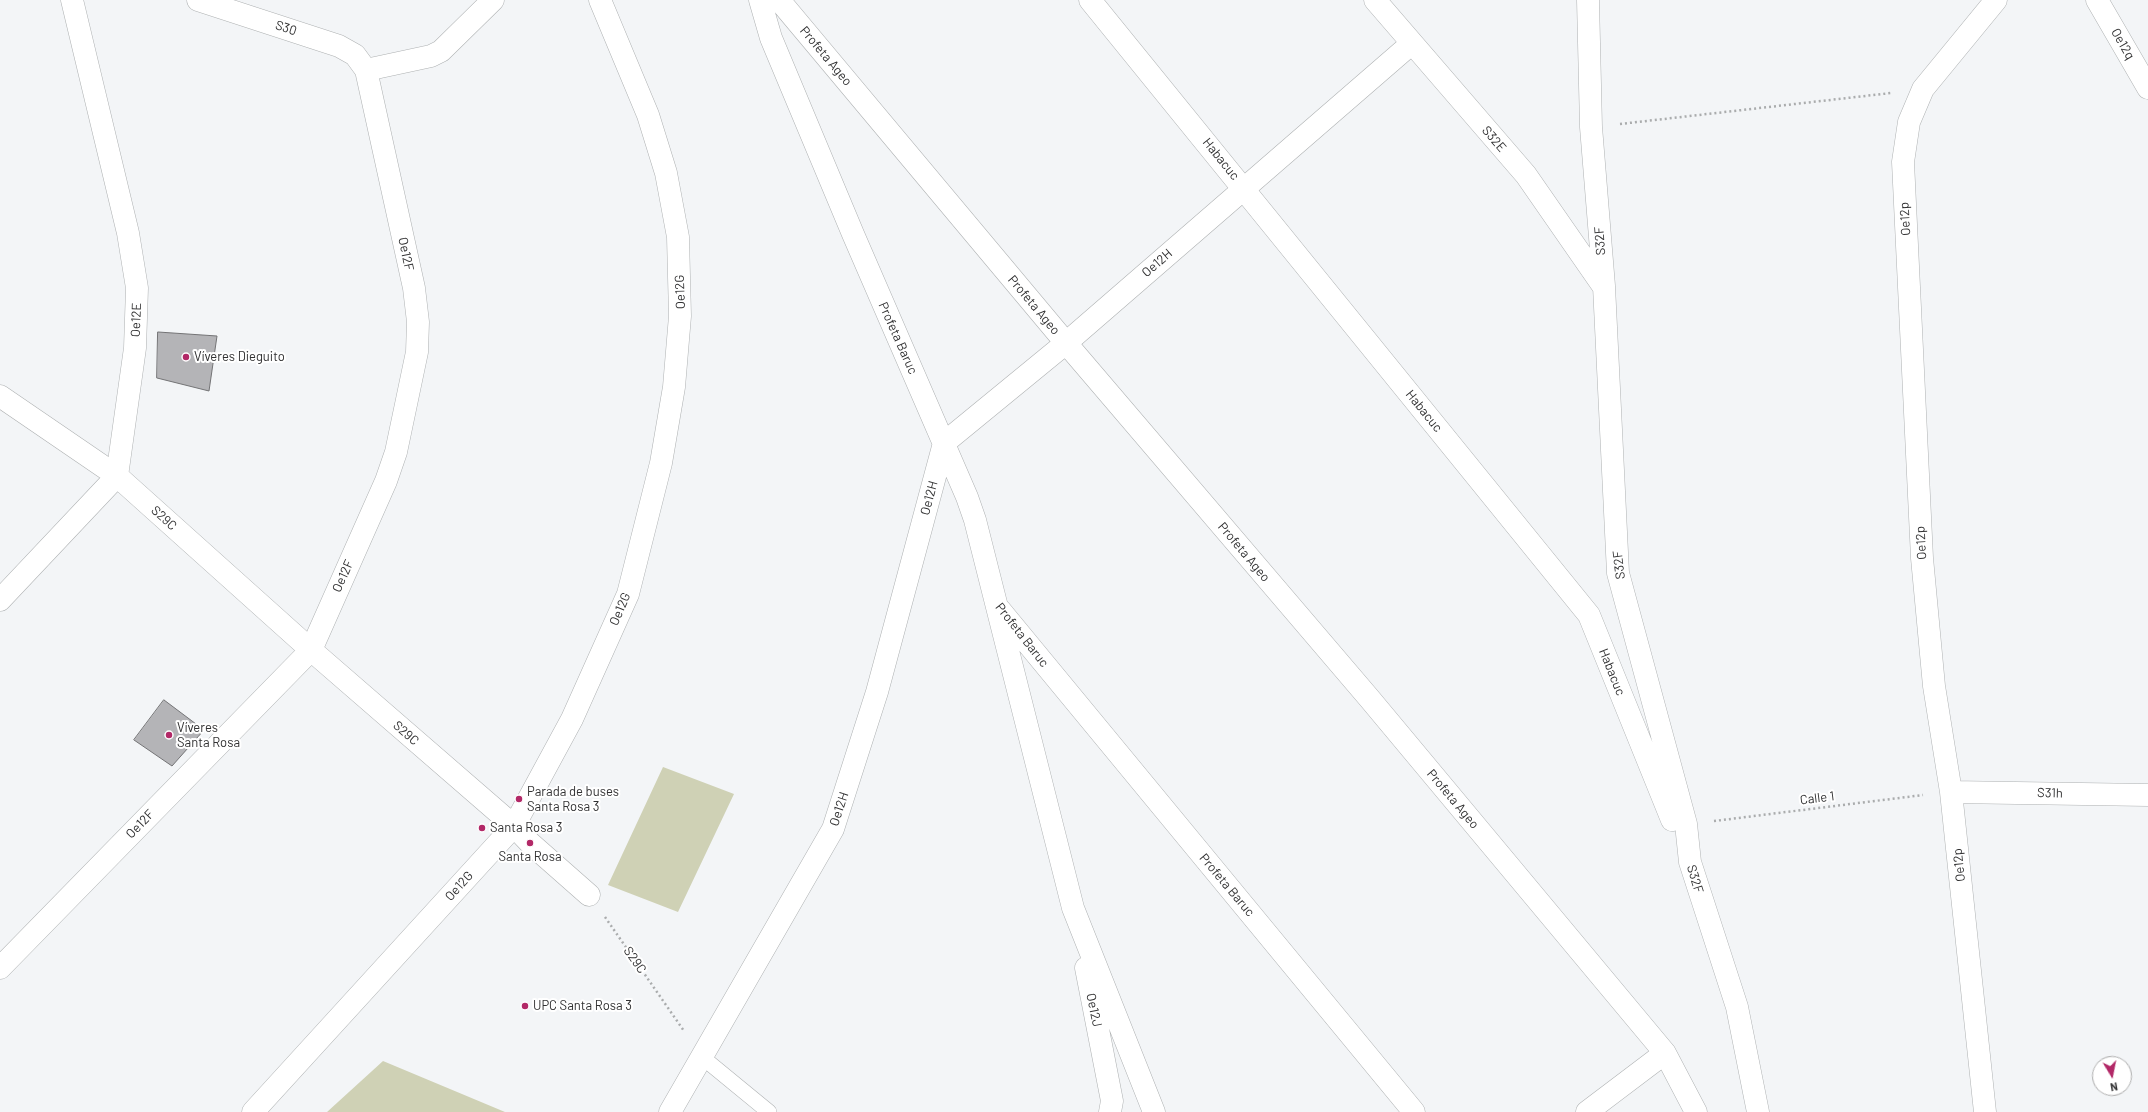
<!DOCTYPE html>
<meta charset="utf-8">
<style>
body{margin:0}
#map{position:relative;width:2148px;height:1112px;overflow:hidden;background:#f3f5f7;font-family:Barlow,sans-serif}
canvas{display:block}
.north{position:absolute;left:2092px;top:1056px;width:40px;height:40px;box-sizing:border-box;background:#fff;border:1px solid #adadad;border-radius:50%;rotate:170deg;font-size:11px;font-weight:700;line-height:16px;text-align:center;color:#313132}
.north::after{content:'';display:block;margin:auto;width:14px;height:18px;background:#b22867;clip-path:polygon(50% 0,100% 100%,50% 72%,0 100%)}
</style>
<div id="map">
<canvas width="2148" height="1112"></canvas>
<div class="north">N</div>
</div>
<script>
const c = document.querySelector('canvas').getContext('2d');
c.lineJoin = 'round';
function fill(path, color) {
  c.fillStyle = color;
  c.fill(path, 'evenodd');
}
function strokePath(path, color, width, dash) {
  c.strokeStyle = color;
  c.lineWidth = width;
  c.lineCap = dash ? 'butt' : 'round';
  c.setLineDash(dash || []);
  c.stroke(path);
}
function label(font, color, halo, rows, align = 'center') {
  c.font = font + ' Barlow,sans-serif';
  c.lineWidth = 4;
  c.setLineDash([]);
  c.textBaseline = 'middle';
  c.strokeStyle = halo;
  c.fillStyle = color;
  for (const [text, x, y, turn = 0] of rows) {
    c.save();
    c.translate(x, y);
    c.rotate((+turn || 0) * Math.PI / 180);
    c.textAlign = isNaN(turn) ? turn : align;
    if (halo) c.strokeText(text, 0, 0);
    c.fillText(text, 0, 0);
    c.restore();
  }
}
fill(new Path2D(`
 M663,767L734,794L678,912L608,885Z
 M383,1061L505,1112H327Z`), '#cfd1b5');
const building = new Path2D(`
 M158,332L217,336L209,391L157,378Z
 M164,700L204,730L172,766L134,740Z`);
fill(building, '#b4b4b7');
strokePath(building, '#737375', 1);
const service = new Path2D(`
 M702,1057L769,1112`);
const minor = new Path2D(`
 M760,0L771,38L853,234L967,497L975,520L1073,908L1154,1112
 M779,0L1066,343L1369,698L1665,1053L1696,1112
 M1090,0L1589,615L1672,820
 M1375,0L1526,175L1603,286
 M1588,0L1591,127L1604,286L1618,573L1686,824L1690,862L1737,1007L1758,1112
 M2097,0L2148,88
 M366,70L431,56L441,51L493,0
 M0,396L117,476L311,650L514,826L530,843L589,895
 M0,600L117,476L135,348L137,288L128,233L72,0
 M1000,610L1414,1112
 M1951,792L2148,795
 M0,968L311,650L386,481L396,452L417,352L418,322L414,288L366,70L355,55L339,46L198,0
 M1086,968L1112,1101L1110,1112
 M253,1112L514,826L572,719L628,594L661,463L674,387L680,316L678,237L666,173L648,115L600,0
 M670,1112L833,829L877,692L944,443L1066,343L1411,44
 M1587,1112L1665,1053
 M1985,1112L1951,792L1934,686L1922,558L1903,162L1909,122L1923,89L1996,0`);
strokePath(service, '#aeb1b2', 16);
strokePath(minor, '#aeb1b2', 23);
strokePath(new Path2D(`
 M1620,124L1891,93
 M1714,821L1923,795
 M605,917L684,1031`), '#aaacad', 2.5, [2, 3]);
strokePath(service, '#fff', 15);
strokePath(minor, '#fff', 22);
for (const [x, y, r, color] of [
 [186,357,4,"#b22867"],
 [169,735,4,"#b22867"],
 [519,799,4,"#b22867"],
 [482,828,4,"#b22867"],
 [530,843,4,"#b22867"],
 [525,1006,4,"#b22867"]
]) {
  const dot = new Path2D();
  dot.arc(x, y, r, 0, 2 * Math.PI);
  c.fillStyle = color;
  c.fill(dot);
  strokePath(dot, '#fff', 1.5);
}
label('13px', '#313132', '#fff', [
 ["S30",286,28,18],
 ["Oe12q",2123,44,60],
 ["Profeta Ageo",826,56,50],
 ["S32E",1494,139,49],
 ["Habacuc",1221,159,51],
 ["Oe12p",1905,219,-93],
 ["S32F",1600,241,-94],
 ["Oe12F",406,254,78],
 ["Oe12H",1157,263,-41],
 ["Oe12G",680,292,-92],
 ["Profeta Ageo",1034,305,50],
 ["Oe12E",136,320,-88],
 ["Profeta Baruc",898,338,66],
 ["Habacuc",1424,411,51],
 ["Oe12H",929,498,-75],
 ["S29C",164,518,42],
 ["Oe12p",1921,543,-93],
 ["Profeta Ageo",1244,552,50],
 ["S32F",1619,565,-97],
 ["Oe12F",343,576,-66],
 ["Oe12G",620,609,-67],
 ["Profeta Baruc",1022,635,52],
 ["Habacuc",1612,672,68],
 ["S29C",406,733,41],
 ["S31h",2050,793,1],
 ["Calle 1",1817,798,-7],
 ["Profeta Ageo",1453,799,50],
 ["Oe12H",839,809,-72],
 ["Oe12F",140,824,-46],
 ["Oe12p",1959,865,-96],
 ["S32F",1695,879,73],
 ["Profeta Baruc",1227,885,50],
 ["Oe12G",459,886,-48],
 ["S29C",635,960,55],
 ["Oe12J",1094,1010,78]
]);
label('13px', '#313132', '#fff', [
 ["Víveres Dieguito",194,357],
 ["Víveres",177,728],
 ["Santa Rosa",177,743],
 ["Parada de buses",527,792],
 ["Santa Rosa 3",527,807],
 ["Santa Rosa 3",490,828],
 ["Santa Rosa",530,857,"center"],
 ["UPC Santa Rosa 3",533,1006]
], 'left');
</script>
